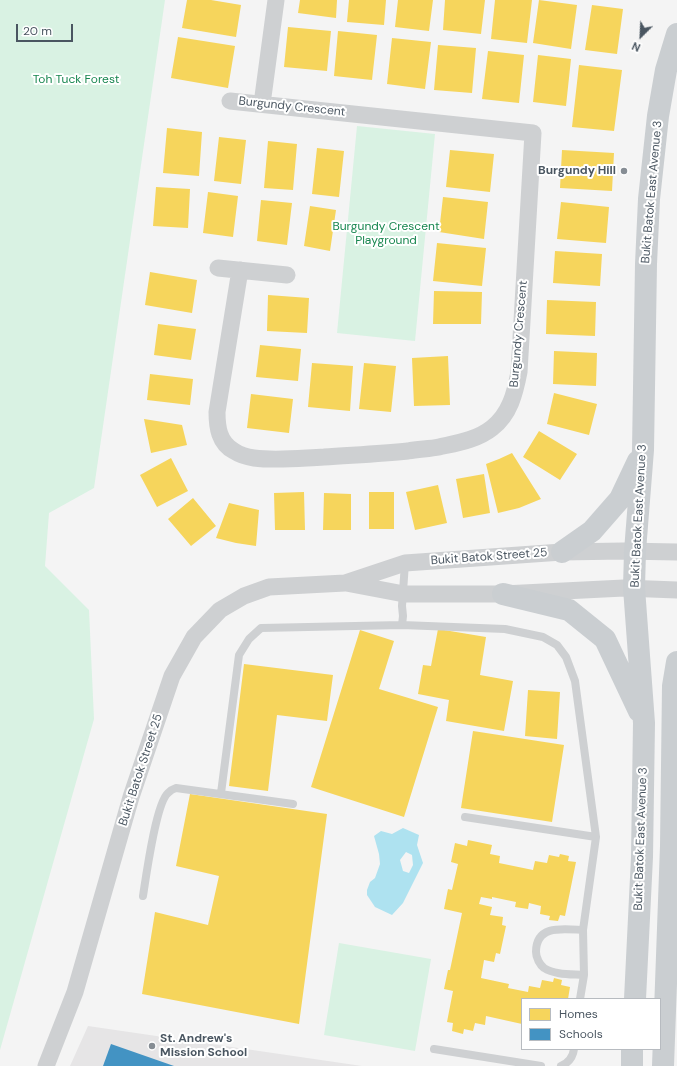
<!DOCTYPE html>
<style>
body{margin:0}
#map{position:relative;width:677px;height:1066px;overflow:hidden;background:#f4f4f4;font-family:"DM Sans",sans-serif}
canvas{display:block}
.legend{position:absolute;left:521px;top:998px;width:140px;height:52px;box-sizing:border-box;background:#fff;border:1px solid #b7bbc0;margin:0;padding:5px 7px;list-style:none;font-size:12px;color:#4a5661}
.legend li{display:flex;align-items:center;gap:8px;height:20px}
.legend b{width:20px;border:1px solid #b7bbc0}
.north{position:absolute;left:621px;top:16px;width:40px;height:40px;-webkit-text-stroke:3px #fff;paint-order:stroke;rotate:204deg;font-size:11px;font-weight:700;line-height:16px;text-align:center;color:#4a5661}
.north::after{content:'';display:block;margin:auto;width:14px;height:18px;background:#4a5661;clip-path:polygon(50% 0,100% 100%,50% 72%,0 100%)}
.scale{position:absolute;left:16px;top:24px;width:57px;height:18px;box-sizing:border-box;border:2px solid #4a5661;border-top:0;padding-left:5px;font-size:12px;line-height:14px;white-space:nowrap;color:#4a5661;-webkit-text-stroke:3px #fff;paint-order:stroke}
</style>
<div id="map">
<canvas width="677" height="1066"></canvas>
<ul class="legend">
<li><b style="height:11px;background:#f6d55c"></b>Homes</li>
<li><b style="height:11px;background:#4393c3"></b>Schools</li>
</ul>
<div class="north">N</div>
<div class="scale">20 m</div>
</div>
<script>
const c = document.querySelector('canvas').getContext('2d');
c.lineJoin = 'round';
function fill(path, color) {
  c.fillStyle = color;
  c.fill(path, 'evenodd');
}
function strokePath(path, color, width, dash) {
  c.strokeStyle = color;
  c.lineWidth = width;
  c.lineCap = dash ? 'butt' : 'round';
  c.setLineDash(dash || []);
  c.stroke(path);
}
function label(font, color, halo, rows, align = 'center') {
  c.font = font + ' "DM Sans",sans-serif';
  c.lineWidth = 4;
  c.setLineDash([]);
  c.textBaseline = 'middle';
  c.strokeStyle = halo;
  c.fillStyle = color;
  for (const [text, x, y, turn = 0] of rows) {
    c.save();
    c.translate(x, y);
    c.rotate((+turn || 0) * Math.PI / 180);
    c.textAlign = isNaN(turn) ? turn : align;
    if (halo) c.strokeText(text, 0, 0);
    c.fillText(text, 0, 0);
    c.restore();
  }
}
fill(new Path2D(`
 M88,1026L362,1066H70Z`), '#e6e5e6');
fill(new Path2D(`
 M0,0H165L94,488L49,513L45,566L89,610L94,719L0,1050Z
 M357,126L435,134L415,341L337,333Z
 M339,943L431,959L415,1051L324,1035Z`), '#d9f2e3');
fill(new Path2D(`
 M403,828L419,835L417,845L423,863L403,903L392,915L375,907L367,895V890L370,882L375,878L380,864L379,854L374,836L381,831L392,834ZM406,852L412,855L413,865L409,873L403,871L400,860Z`), '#aee2f0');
fill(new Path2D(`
 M187,0H211L241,5L236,37L182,28Z
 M300,0H337L336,18L298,13Z
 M349,0H386L384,25L347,22Z
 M398,0H433L429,31L395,27Z
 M445,0H485L481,34L443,30Z
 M495,0H532L527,43L491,39Z
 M539,0L577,5L571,49L533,43Z
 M592,5L623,9L617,54L585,50Z
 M288,27L331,31L327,71L284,67Z
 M338,31L377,35L372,80L334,76Z
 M178,37L235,46L228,88L171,78Z
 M392,38L431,42L425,89L387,84Z
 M438,45L476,48L472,93L434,90Z
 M488,51L524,55L519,103L482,99Z
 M538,55L571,59L566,106L533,102Z
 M579,65L622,70L614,131L572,127Z
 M167,128L202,132L199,176L163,173Z
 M219,137L246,140L241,184L214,181Z
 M268,141L297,144L293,190L264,188Z
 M317,148L344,151L339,197L312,194Z
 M450,150L494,154L490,192L446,187Z
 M562,150L614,153L612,191L560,188Z
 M156,187L190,189L188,228L153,226Z
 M208,192L238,196L233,237L203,233Z
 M443,197L488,202L484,239L439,232Z
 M261,200L292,203L287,245L257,241Z
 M561,202L609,207L606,243L557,239Z
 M310,206L336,210L330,251L304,246Z
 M437,243L486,248L482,286L433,281Z
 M555,251L602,254L600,286L553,283Z
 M150,272L197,280L192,313L145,305Z
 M434,291L482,292L481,324H433Z
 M268,295L309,298L307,333L267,331Z
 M547,300L596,302L595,336L546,334Z
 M158,324L196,329L191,360L154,355Z
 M260,345L301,349L298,381L256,377Z
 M554,351L597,353L596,386L553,384Z
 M448,356L450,405L414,406L412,358Z
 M312,363L353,366L350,411L308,407Z
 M364,363L396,366L391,412L359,409Z
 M150,374L193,379L190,405L147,400Z
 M554,393L597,404L589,435L547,424Z
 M251,394L293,399L289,433L247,428Z
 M144,419L182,425L187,445L151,453Z
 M539,431L577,454L560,480L523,457Z
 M512,453L541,499L519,508L498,513L486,464L499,459Z
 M171,458L188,491L157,507L140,475Z
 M484,474L490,513L463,518L456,479Z
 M438,485L447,523L415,530L406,492Z
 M304,492L305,530H275L274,493Z
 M369,492H394V529H369Z
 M324,493L351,494V530H323Z
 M193,498L216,526L191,546L168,519Z
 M229,503L259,510L256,546L236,543L216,538Z
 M438,629L486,637L480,675L513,681L504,731L446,721L449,700L418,694L423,665L431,666Z
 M360,630L394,641L379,689L438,707L404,817L311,787Z
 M244,664L333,675L327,721L277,715L268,791L229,786Z
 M528,690L560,692L557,739L525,736Z
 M473,731L564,745L552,822L461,808Z
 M190,794L327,814L299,1024L142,994L155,912L208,925L219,876L176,866Z
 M468,840L492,845L490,854L500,856L499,863L533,870L535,861L547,863L549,855L559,857L560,854L569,856L568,861L576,862L565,916L560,915L558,921L549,920L550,916L540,914L541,906L529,903L528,909L515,907L516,902L492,897V899L481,897L479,904L492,907L490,915L503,917L502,925L506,926L500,954L496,953L494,962L484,960L481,978L509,984L508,988L528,992L529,986L540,988L542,980L553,982L554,978L562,980L561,985L570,987L568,999H522V1024L486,1016L485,1025L475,1023L473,1031L464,1029L463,1034L452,1031L453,1023L447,1022L453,991L444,989L448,970H450L462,913L444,909L448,889L452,890L458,864L451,862L455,843L467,846Z`), '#f6d55c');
fill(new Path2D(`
 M111,1044L174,1066H103Z`), '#4393c3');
strokePath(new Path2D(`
 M402,625L403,616L402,606L405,563
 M221,793L239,655L249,639L261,628L402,625L505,629L543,637L557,645L566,657L575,681L596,837L583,930L584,975L580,999
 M465,817L596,837
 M143,896C146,877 156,803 168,793C170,791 173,789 176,788L293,804
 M583,930C564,929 536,924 536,952C536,958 540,965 544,968C555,975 571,974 584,975
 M434,1049L541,1066
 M561,1066C568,1063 573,1057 574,1049`), '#ced0d2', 8);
strokePath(new Path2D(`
 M230,101L533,133L519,372C515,393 510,414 492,428C477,440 457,443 439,447C429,449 418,449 408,451C380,454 352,455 324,457C301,458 277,461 254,458C247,457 240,455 234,451C219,443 217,427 217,412L240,270
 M262,104L276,0
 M218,268L287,275
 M346,583L404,594H503L624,588L677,590
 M46,1066L75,992L131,797L172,676L194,637L220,610L244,596L269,587L345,583L405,563L562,552L623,551L677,552`), '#ced0d2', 17);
strokePath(new Path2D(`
 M562,552L592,531L620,499L638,461
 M503,594L569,610L605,639L639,711
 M635,999L642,857L644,723L634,588L635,551L643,450L646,264L649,199L658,116L666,70L677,34
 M632,1066V1049
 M663,1066L671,846L673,686L677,662`), '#caced1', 22);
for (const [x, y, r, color] of [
 [624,171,4,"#868d94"],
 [152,1046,4,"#868d94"]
]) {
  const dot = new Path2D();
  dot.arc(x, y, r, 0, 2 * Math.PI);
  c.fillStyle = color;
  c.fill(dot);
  strokePath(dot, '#fff', 1.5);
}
label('12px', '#17864f', '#fff', [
 ["Toh Tuck Forest",76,80],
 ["Burgundy Crescent",386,227],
 ["Playground",386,241]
]);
label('12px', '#4a5661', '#fff', [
 ["Burgundy Crescent",292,107,6],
 ["Bukit Batok East Avenue 3",652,192,-85],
 ["Burgundy Crescent",519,334,-85],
 ["Bukit Batok East Avenue 3",639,516,-87],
 ["Bukit Batok Street 25",489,557,-4],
 ["Bukit Batok Street 25",141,770,-72],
 ["Bukit Batok East Avenue 3",641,839,-88]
]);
label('bold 12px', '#4a5661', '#fff', [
 ["Burgundy Hill",616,171],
 ["St. Andrew's",160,1039,"left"],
 ["Mission School",160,1053,"left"]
], 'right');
</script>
